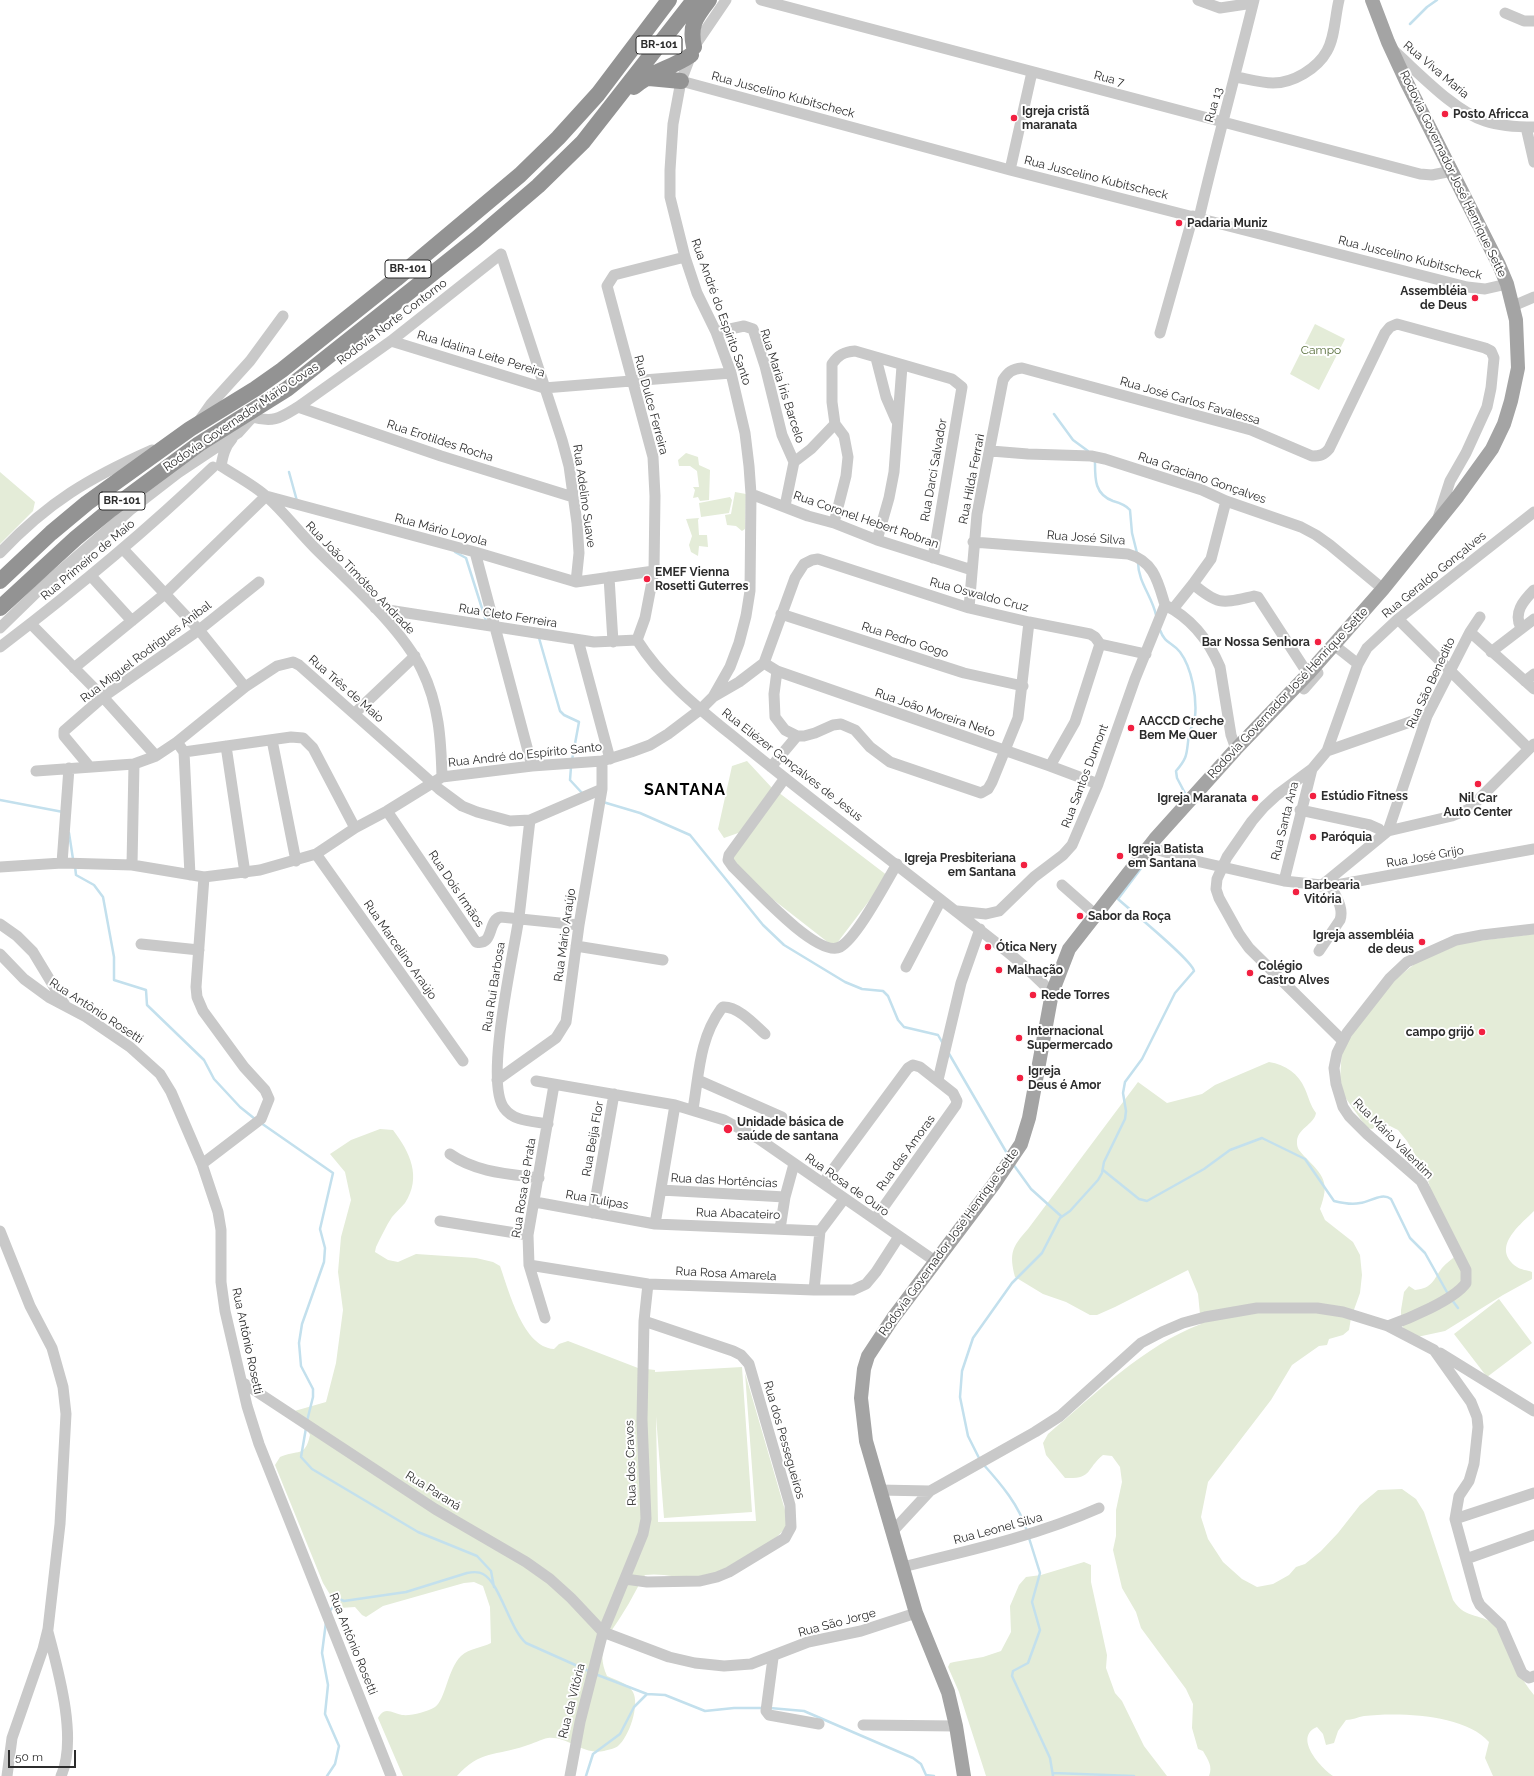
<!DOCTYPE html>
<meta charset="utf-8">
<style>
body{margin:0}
#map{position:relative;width:1534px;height:1776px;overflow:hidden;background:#fff;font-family:Raleway,sans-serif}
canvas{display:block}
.scale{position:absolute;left:8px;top:1750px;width:68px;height:18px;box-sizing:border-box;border:2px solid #2c2c2c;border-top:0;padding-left:5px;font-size:12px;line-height:14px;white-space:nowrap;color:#2c2c2c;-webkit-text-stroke:3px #fff;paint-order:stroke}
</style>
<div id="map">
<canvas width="1534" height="1776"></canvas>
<div class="scale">50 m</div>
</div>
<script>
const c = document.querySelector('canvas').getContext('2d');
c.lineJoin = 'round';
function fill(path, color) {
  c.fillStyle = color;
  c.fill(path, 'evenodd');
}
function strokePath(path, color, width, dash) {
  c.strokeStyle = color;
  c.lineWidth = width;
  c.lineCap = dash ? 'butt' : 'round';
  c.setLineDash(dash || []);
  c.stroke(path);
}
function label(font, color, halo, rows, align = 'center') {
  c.font = font + ' Raleway,sans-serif';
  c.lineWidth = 4;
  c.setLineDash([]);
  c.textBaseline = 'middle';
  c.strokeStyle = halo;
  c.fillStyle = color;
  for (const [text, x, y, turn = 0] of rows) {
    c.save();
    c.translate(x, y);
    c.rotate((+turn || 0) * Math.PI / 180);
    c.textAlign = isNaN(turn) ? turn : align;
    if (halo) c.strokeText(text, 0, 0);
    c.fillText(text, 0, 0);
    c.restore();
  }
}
fill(new Path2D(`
 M1315,324L1345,339L1319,390L1290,374Z
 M686,453L698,457L699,465L710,470L709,500L700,501L698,497L693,498L695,490L693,487H699L697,471L690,466H679L678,460Z
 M0,472L35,502L33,511L0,544Z
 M735,492L746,494L745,529L742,531L736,526L727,525L725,515L731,514Z
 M730,497L732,500L729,513L701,517L699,503Z
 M699,518L698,520L699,535H707L708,547L699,546L698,556L691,552L689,545L692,536L686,519Z
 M747,761L773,789L741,832L724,838L718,829L732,766Z
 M778,792L888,876L834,947L725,862Z
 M1534,934V1211C1520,1225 1490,1248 1517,1267C1521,1270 1527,1270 1532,1272V1279L1503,1295L1445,1331L1417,1337L1406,1333L1401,1323V1310L1404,1292L1409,1286L1415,1290C1433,1288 1433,1280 1442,1268C1446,1263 1452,1259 1457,1255L1433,1197L1425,1171L1407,1141L1398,1130L1390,1126H1377L1372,1129L1367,1128L1342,1093L1340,1079L1342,1049L1352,1035L1362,1016L1397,978L1427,954L1453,944Z
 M1269,1062C1286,1065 1298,1073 1305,1089C1309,1098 1310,1105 1316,1113C1314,1125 1296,1129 1297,1143C1297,1149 1300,1151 1304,1156C1324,1176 1330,1182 1320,1209L1325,1220L1353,1242L1360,1255L1362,1275L1360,1293L1351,1318L1349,1330L1343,1335L1329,1339L1327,1345L1319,1346L1292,1365L1271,1400L1208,1482L1201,1517L1208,1539L1223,1562L1242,1579L1257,1587L1273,1584L1289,1575L1296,1567L1305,1564L1321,1551L1338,1533L1360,1505L1378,1490L1402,1489L1416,1499L1424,1512L1453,1600C1466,1621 1483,1612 1497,1627C1500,1631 1503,1639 1505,1644C1514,1662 1521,1680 1534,1695V1776H1493L1485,1758L1489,1742C1465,1714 1398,1712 1364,1716C1358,1717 1352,1720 1346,1720L1338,1731L1334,1743L1326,1745L1323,1734L1317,1727C1293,1737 1320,1767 1333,1776H1209C1213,1766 1208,1760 1203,1751L1198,1749L1192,1728L1193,1704L1186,1689L1141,1628L1136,1612L1122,1588L1113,1550L1116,1536V1510L1122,1482L1120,1467L1112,1456L1103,1455C1085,1470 1093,1479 1065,1478L1046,1455L1043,1443L1048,1434C1094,1395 1145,1345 1201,1324L1198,1294L1188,1270L1115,1307L1097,1315H1090L1066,1302L1043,1294L1015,1277C1009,1253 1012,1247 1028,1229L1138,1082L1167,1103L1202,1094L1215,1085Z
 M380,1129L393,1130C410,1152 422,1177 405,1203C401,1208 396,1212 392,1217C386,1226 381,1237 376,1247L375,1252L388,1260L398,1262L416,1254L476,1258L493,1262L500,1266C509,1291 523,1347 554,1349L559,1344L568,1341L638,1368L655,1370V1372L742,1367L752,1512L664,1518L656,1416L658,1522L756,1521L745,1373L787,1517C787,1519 787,1524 786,1526C780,1541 722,1573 707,1577C686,1581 665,1572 645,1575C637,1587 631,1601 623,1613C609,1636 595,1648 607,1676C616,1680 628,1683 633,1692C640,1705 629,1737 618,1746C616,1748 608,1750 604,1751C584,1756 568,1736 548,1738C541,1739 533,1744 525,1746C496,1756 480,1750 457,1776H403L378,1718C380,1715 382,1711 387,1711C392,1711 397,1714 402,1715C412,1716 426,1712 435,1707C445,1701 448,1668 461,1656C470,1648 481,1648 491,1643L490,1607L483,1586L474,1582L464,1583L383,1606L366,1617L362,1615L355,1607L340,1608L337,1606L323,1583L275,1465L280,1457C298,1449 305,1458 310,1435L304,1424L291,1412L326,1402L336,1363L343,1310L338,1272L341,1237L351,1200L345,1172L330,1154L351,1140Z
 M1499,1299L1532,1343L1487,1377L1454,1334Z
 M1084,1562L1091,1565V1582L1107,1655L1106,1668L1115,1693L1122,1701L1144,1746L1167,1776H986L959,1692L948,1667L950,1663L954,1662L983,1657L1001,1651L1011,1632L1010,1606L1019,1585L1026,1577L1041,1575Z`), '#e4ecd8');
strokePath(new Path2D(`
 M1410,24L1427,7L1437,0
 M1054,414L1073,440L1088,451
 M1095,461C1095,478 1094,494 1113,501C1120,503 1126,505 1130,510L1132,533L1137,553
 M289,472L297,501
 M455,552L466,558L486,621
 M1138,562C1138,582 1152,596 1156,615
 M1160,630C1165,644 1172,642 1180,652C1192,668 1197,698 1195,717C1194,723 1190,729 1189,735C1186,753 1189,756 1176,771L1177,778L1187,797
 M539,638L560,711L564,715L579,722L572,760
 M571,767L570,780L583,794
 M0,800L63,812
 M603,802L640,813L690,835L763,925L784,945L845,982L862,989L883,991L888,996L898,1020L904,1027L938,1035L942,1042
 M69,833L73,859
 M75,866L76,875L94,885L103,897L114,957V980L146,990L147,1005L204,1060L214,1079L240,1107L255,1119
 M948,1052L1008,1155
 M261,1123L333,1173L320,1229L325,1248L324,1262L302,1324L299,1343L301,1366L313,1389V1397L307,1421
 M1013,1164L1031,1189L1061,1216
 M1103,1170L1139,1199L1147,1201L1204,1169L1230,1150L1262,1138L1305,1159L1334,1201C1342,1203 1352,1205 1360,1203C1370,1202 1382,1192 1391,1199L1410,1238L1425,1253L1448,1294
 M1452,1300L1458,1308
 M306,1428L301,1457L312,1469L418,1532L477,1556L491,1571L494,1587
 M980,1460L968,1436L960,1397L962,1371L973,1338L1012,1283L1042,1253L1060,1218L1070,1211L1098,1180L1102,1173L1104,1162L1125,1119L1126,1111L1123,1093L1125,1082L1142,1059L1175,993L1194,971C1192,960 1130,910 1118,899L1142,867
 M983,1464C1001,1484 1019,1505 1027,1531
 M1029,1538L1040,1573L1032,1602L1040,1630L1028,1663L1013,1671L1012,1676L1050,1758L1053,1776
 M329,1612L339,1599L344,1601L406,1592L467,1573C472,1572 478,1571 483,1574C500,1583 509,1628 526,1643L591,1672
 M326,1622L322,1653L328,1685L325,1714L339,1746L335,1764L327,1776
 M595,1674L647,1694L665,1695L705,1711L734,1708H763
 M770,1708L804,1711L913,1758L921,1764L926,1775L934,1776
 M1053,1773L1134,1776
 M586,1776L593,1754L620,1734L634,1707L647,1694`), '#c3e0ed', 2.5);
strokePath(new Path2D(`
 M761,0L1420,174L1432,175L1452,171
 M1198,0L1220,8L1253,3
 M1505,13L1524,21H1534
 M1393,50C1418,72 1454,111 1485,121C1500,126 1518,127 1534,127
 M1236,77C1247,79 1261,83 1273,83C1293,83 1317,69 1327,51C1335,37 1335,16 1339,0
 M681,81L1010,170L1467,287L1485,289L1507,284
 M1526,127L1534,162
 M1010,170L1032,72
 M1199,218C1216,145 1236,73 1254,0
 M1513,306L1534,297
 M716,332L744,326L753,329L765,366L782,435L794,462
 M1160,333L1193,216
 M391,341L544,388L731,373
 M876,358L886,397L896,420
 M298,407L441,456L573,497
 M252,417C274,423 280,418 298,407L391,341L501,254L562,440L569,466L577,523L579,553L576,582
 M199,421L211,404L250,361L283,316
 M991,451L1028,454L1091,456L1105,459L1202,490L1226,501L1301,527L1316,535L1330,545L1383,589
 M221,466C236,476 254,485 267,497C284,512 298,531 315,548C349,582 401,627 422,670C439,705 441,739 442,777
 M221,466C223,455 225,447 232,439
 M751,494L808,516L834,523L877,540L972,570
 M266,496L475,552L576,582L654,571
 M785,506L794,462L811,449L835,424
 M834,523L846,476L848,457L844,436L835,424L832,402V364C838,355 844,352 855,351L952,379L962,387L933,558
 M877,540L889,498L894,472L902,366
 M973,542L1128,554C1154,561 1158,582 1165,605C1191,618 1209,641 1220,667L1231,735L1236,749
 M123,549L199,630L245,687
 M475,552L532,766
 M0,553C48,502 89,478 152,450
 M91,576L132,621
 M609,577L613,642
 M1193,584C1219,606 1222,603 1254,596L1258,597L1308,674
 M375,608L594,642L637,640
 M969,608L977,514L1003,380C1008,372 1012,369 1022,368L1251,430L1312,456C1320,456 1324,455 1329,449L1385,333L1390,327L1397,324L1485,348L1491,351L1494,358L1491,388L1487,407L1466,453L1450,481L1438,518
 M1173,609L1193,584L1211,559L1226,501
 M781,614L964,673L1023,686
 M1398,619L1529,749
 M31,624L103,697L156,756
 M0,628L40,589L129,511L178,473L238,433L256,413
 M1521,628C1513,613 1523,601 1534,590
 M1470,632L1534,689
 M578,640L610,759
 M637,640C664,683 706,714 745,746C809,798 875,848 940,899C979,930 1018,957 1052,993
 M637,640L645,618L654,571L655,496L653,457L607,286L614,275L685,257
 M1334,645L1358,664
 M0,647C75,590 145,532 213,467
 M1491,652L1534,619
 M764,663L777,671L1050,766L1098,784
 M74,668L166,593L266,496
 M777,671L774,694L775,717L785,730L797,736H804L815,733L833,725L841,724L855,730L870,747L890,762L981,793L988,789L992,782L1018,718L1029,622
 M1525,681L1534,674
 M1304,689L1318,673
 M713,697L739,682L764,663L795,578L804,564L812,560L818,559L969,608L1029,622L1090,634L1095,637L1100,644L1146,654
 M355,713L415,656
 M272,740L296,861
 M177,742L245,687L277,666L293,662L299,665L439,789L462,806L477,812L510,821L530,820L602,789
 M226,746L245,873
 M1327,751L1427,716
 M184,752L190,875
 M89,766L64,736V731L103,697L199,630L259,582
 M1050,766L1075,722L1100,644
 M771,767L797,736
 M36,771L134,764L156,756L177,742L184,752L291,737L303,738L313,748L355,828
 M785,778L729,855L728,860L733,867C750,883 817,959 840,947C857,938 886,882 897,864
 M1300,810L1370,825L1379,829L1383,835
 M387,811L476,942C495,946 487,919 501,917L579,925
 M530,820C526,852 523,885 519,917C514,953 484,1081 504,1108C514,1122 533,1121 548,1124
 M1388,831L1427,716L1470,632L1480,617
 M1148,847L1196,861L1284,881L1331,886L1534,849
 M316,854L463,1061
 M62,863L69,768
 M132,865L134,764
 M0,867L62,863L132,865L204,877L260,870L316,854L355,828L387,811L442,777L532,766L602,761L631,752L650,745L668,734L701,709L713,697L730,667L739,643L746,616L750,591L751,494L749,466L745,433L731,373L716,332L697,293L685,257L670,197V170L673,124L681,81L694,47L726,0
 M1284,881L1312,769
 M1062,885L1096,915
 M1321,886L1388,831L1452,816L1469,809L1534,744
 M957,911L986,914L999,911L1034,877L1063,855L1072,845L1098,784L1135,679L1165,605
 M0,924L17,936L33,952L65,1005
 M141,944L199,950
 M576,946L663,960
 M1319,951L1340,920C1344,908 1336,897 1331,886
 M0,954L24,979L50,998L86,1017L130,1047L160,1074L171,1092L202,1164L218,1212L221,1230V1282L225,1311L247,1406L259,1444L391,1776
 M906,967L941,900
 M1342,1040L1249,948L1239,934L1219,898L1216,889L1217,879L1227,857L1252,821L1264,807L1277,795L1312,769L1327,751L1358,664L1367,648L1398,619L1534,512
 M497,1080L556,1038L566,1022L579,925L602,789V761
 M698,1080L782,1117
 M938,1080L961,983L980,929
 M536,1081L675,1105L724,1120L759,1139L935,1261
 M693,1109C699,1075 699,1039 721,1009L723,1007C738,1006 755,1025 765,1034
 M450,1154C475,1172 508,1174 539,1178
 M202,1164L261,1119L269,1099L265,1090L244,1067L203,1011L197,997L196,987L204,877
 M823,1183L908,1068L913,1065L920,1067L953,1093L957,1101L956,1105L875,1219
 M661,1190L785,1197
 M535,1202L655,1224L820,1231
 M593,1213L614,1094
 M440,1221L528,1235
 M655,1224L675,1105
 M780,1229L785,1197L794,1164
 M0,1231L30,1306L52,1348L63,1387L66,1414L60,1524L48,1629L43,1649L12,1738L7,1776
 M529,1265L648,1284L814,1290H853L866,1284L876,1272L898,1238
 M814,1290L820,1231L844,1199
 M545,1318L529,1265L528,1235L554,1085
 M1388,1326C1408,1319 1454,1300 1466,1283V1270L1421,1181L1367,1134L1349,1116L1343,1107L1336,1084L1334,1068L1337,1053L1347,1033L1390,978L1407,962L1456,940L1482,935L1534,929
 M1440,1353L1534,1411
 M242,1382L435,1509L526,1562L550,1579L571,1598L603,1632L669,1657L695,1663L724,1666L751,1664L808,1642L861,1631L916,1613
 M879,1490L930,1491
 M1455,1519L1534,1493
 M892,1532L930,1491L1035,1432L1060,1416L1141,1343L1162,1332L1183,1323L1205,1317L1257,1308H1317L1343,1312L1388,1326L1434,1350L1471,1402L1477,1417L1478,1427L1474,1464L1469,1481L1459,1496L1455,1519L1477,1599L1480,1605L1501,1625L1522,1673L1529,1678L1534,1676
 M1466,1559L1534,1535
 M902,1567C968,1551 1036,1536 1099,1508
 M625,1579L647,1582L700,1581L717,1577L729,1572L785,1538L791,1527L790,1505L749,1364L741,1355L733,1351L644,1321
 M48,1632C58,1670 78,1739 61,1776
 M773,1658L766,1711L769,1715L819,1724
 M863,1725L956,1726
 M570,1776L580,1722L603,1632L643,1534L646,1519L642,1420L644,1321L648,1284`), '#c9c9c9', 11);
strokePath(new Path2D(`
 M964,1776L956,1726L948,1692L916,1613L866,1441L861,1398L864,1369L868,1356L893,1318L994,1184L1021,1144L1029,1118L1052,993L1069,949L1155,839L1236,749L1308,674L1383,589L1458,496L1492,449L1504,424L1511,401L1518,368L1516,320L1507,284L1499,265L1406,81L1388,42L1372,0`), '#a4a4a4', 14);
strokePath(new Path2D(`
 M694,47C689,25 696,17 709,0
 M649,78L681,81
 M634,87C650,72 672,68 691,55
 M0,581L51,533L87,503L190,429L255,389L282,370L396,279L520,175L558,138L598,94L669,0
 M0,608L76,538L110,510L199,444L287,389L476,239L538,186L583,142L694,0`), '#939393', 16);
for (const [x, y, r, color] of [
 [1445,114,4,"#f22041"],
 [1014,118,4,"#f22041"],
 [1179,223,4,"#f22041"],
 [1475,298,4,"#f22041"],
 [647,579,4,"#f22041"],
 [1318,642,4,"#f22041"],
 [1131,728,4,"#f22041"],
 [1478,784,4,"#f22041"],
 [1313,796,4,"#f22041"],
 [1255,798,4,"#f22041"],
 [1313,837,4,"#f22041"],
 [1120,856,4,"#f22041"],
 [1024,865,4,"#f22041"],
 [1296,892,4,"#f22041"],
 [1080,916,4,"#f22041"],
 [1422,942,4,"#f22041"],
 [988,947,4,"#f22041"],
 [999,970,4,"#f22041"],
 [1250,973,4,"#f22041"],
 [1033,995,4,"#f22041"],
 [1482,1032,4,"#f22041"],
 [1019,1038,4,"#f22041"],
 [1020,1078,4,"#f22041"],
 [728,1129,5,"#f22041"]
]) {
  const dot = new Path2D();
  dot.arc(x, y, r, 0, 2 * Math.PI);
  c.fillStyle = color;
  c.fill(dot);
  strokePath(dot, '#fff', 1.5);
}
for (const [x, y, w] of [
 [659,45,46],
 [408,269,46],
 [122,501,46]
]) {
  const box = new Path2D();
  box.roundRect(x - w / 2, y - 9, w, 18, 3);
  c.fillStyle = '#fff';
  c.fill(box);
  strokePath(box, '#2c2c2c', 1);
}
label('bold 11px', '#2c2c2c', null, [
 ["BR-101",659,45],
 ["BR-101",408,269],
 ["BR-101",122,501]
]);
label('12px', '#2c2c2c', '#fff', [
 ["Rua Viva Maria",1436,70,40],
 ["Rua 7",1109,79,15],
 ["Rua Juscelino Kubitscheck",783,95,15],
 ["Rua 13",1214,105,-74],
 ["Rodovia Governador José Henrique Sette",1453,174,64],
 ["Rua Juscelino Kubitscheck",1096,178,14],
 ["Rua Juscelino Kubitscheck",1410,258,14],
 ["Rua André do Espírito Santo",721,312,70],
 ["Rodovia Norte Contorno",392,322,-37],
 ["Rua Idalina Leite Pereira",481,354,17],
 ["Rua Maria Íris Barcelo",782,386,72],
 ["Rua José Carlos Favalessa",1190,401,16],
 ["Rua Dulce Ferreira",651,405,75],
 ["Rodovia Governador Mário Covas",241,417,-34],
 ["Rua Erotildes Rocha",440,441,18],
 ["Rua Darci Salvador",934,470,-80],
 ["Rua Graciano Gonçalves",1202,478,19],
 ["Rua Hilda Ferrari",972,479,-79],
 ["Rua Adelino Suave",584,496,82],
 ["Rua Coronel Hebert Robran",866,520,19],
 ["Rua Mário Loyola",441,530,15],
 ["Rua José Silva",1086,538,4],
 ["Rua Primeiro de Maio",88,560,-40],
 ["Rua Geraldo Gonçalves",1434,575,-39],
 ["Rua João Timóteo Andrade",360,578,46],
 ["Rua Oswaldo Cruz",979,595,15],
 ["Rua Cleto Ferreira",508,616,9],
 ["Rua Pedro Gogo",905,640,18],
 ["Rua Miguel Rodrigues Aníbal",146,652,-37],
 ["Rua São Benedito",1431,683,-65],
 ["Rua Três de Maio",346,689,41],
 ["Rodovia Governador José Henrique Sette",1288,693,-47],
 ["Rua João Moreira Neto",935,713,19],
 ["Rua André do Espírito Santo",525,755,-6],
 ["Rua Eliézer Gonçalves de Jesus",792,765,38],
 ["Rua Santos Dumont",1085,776,-69],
 ["Rua Santa Ana",1285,821,-76],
 ["Rua José Grijo",1425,857,-10],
 ["Rua Dois Irmãos",456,889,56],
 ["Rua Mário Araújo",565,935,-82],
 ["Rua Marcelino Araújo",400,950,55],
 ["Rua Rui Barbosa",494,987,-81],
 ["Rua Antônio Rosetti",96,1011,33],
 ["Rua Beija Flor",593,1139,-80],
 ["Rua Mário Valentim",1393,1139,45],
 ["Rua das Amoras",906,1153,-54],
 ["Rua das Hortências",724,1181,3],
 ["Rua Rosa de Ouro",847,1185,35],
 ["Rua Rosa de Prata",524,1188,-81],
 ["Rua Tulipas",597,1200,10],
 ["Rua Abacateiro",738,1214,2],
 ["Rodovia Governador José Henrique Sette",949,1242,-54],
 ["Rua Rosa Amarela",726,1274,3],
 ["Rua Antônio Rosetti",247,1341,78],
 ["Rua dos Pessegueiros",784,1440,74],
 ["Rua dos Cravos",631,1463,-92],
 ["Rua Paraná",433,1491,32],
 ["Rua Leonel Silva",998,1529,-15],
 ["Rua São Jorge",837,1623,-15],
 ["Rua Antônio Rosetti",353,1644,68],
 ["Rua da Vitória",572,1701,-76]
]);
label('bold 12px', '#2c2c2c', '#fff', [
 ["Igreja cristã",1022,111],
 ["maranata",1022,125],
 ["Posto Africca",1453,114],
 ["Padaria Muniz",1187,223],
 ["Assembléia",1467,291,"right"],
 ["de Deus",1467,305,"right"],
 ["EMEF Vienna",655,572],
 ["Rosetti Guterres",655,586],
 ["Bar Nossa Senhora",1310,642,"right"],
 ["AACCD Creche",1139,721],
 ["Bem Me Quer",1139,735],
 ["Estúdio Fitness",1321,796],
 ["Igreja Maranata",1247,798,"right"],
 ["Nil Car",1478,798,"center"],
 ["Auto Center",1478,812,"center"],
 ["Paróquia",1321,837],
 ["Igreja Batista",1128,849],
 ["em Santana",1128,863],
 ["Igreja Presbiteriana",1016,858,"right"],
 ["em Santana",1016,872,"right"],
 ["Barbearia",1304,885],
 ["Vitória",1304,899],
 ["Sabor da Roça",1088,916],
 ["Igreja assembléia",1414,935,"right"],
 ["de deus",1414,949,"right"],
 ["Ótica Nery",996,947],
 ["Colégio",1258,966],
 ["Castro Alves",1258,980],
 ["Malhação",1007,970],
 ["Rede Torres",1041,995],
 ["Internacional",1027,1031],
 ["Supermercado",1027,1045],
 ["campo grijó",1474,1032,"right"],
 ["Igreja",1028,1071],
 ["Deus é Amor",1028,1085],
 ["Unidade básica de",737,1122],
 ["saúde de santana",737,1136]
], 'left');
label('12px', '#546b37', '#fff', [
 ["Campo",1321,350]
]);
c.letterSpacing = '1px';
label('bold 16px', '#000', '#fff', [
 ["SANTANA",685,790]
]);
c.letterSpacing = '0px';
</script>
